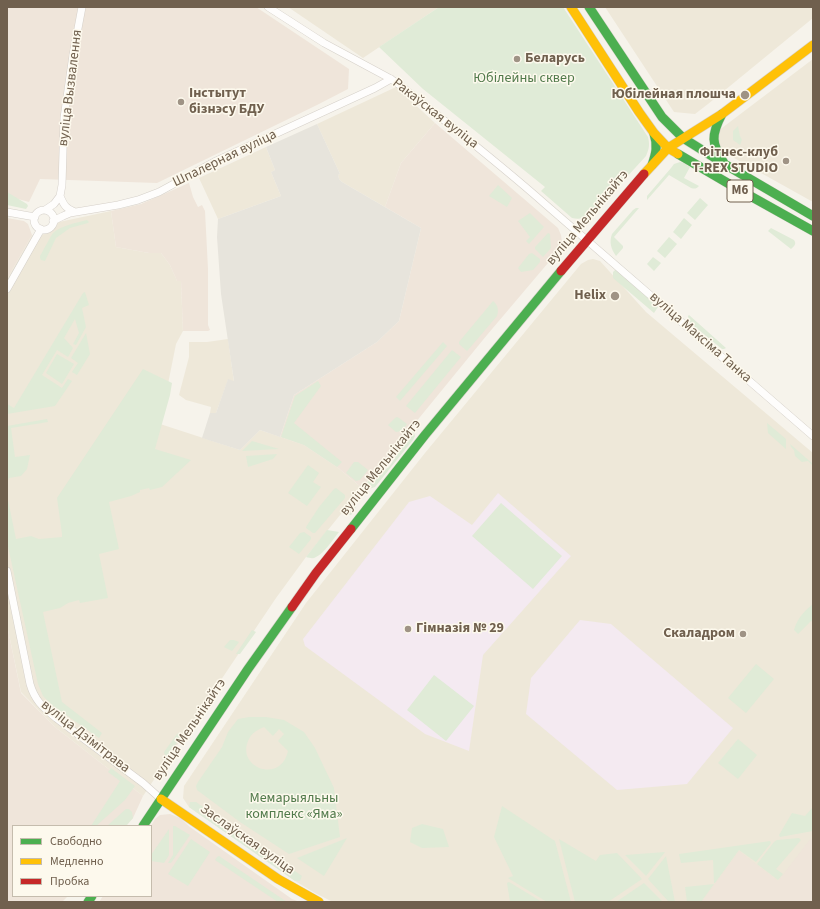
<!DOCTYPE html>
<meta charset="utf-8">
<style>
body{margin:0}
#map{position:relative;width:820px;height:909px;overflow:hidden;background:#f6f3eb;font-family:"Source Sans 3",sans-serif}
canvas{display:block}
.frame{position:absolute;inset:0;border:8px solid #70604e;pointer-events:none}
.legend{position:absolute;left:12px;top:825px;width:140px;height:72px;box-sizing:border-box;background:#fdf9ed;border:1px solid #c5bcad;margin:0;padding:5px 7px;list-style:none;font-size:12px;color:#70604e}
.legend li{display:flex;align-items:center;gap:8px;height:20px}
.legend b{width:20px;border:1px solid #c5bcad}
</style>
<div id="map">
<canvas width="820" height="909"></canvas>
<div class="frame"></div>
<ul class="legend">
<li><b style="height:5px;background:#4caf50"></b>Свободно</li>
<li><b style="height:5px;background:#ffc107"></b>Медленно</li>
<li><b style="height:5px;background:#c62828"></b>Пробка</li>
</ul>
</div>
<script>
const c = document.querySelector('canvas').getContext('2d');
c.lineJoin = 'round';
function fill(path, color) {
  c.fillStyle = color;
  c.fill(path, 'evenodd');
}
function strokePath(path, color, width, dash) {
  c.strokeStyle = color;
  c.lineWidth = width;
  c.lineCap = dash ? 'butt' : 'round';
  c.setLineDash(dash || []);
  c.stroke(path);
}
function label(font, color, halo, rows, align = 'center') {
  c.font = font + ' "Source Sans 3",sans-serif';
  c.lineWidth = 3;
  c.setLineDash([]);
  c.textBaseline = 'middle';
  c.strokeStyle = halo;
  c.fillStyle = color;
  for (const [text, x, y, turn = 0] of rows) {
    c.save();
    c.translate(x, y);
    c.rotate((+turn || 0) * Math.PI / 180);
    c.textAlign = isNaN(turn) ? turn : align;
    if (halo) c.strokeText(text, 0, 0);
    c.fillText(text, 0, 0);
    c.restore();
  }
}
fill(new Path2D(`
 M288,7H439L363,58Z
 M605,7H813V18L708,104L695,114L674,112Z
 M813,59V202L727,154L723,152L716,138L718,131Z
 M396,87L435,123L401,163L385,207L342,182L339,179L338,175L340,174L317,124Z
 M266,147L275,170L271,172L281,196L218,219L199,178Z
 M111,211L116,247L149,253H161L170,265L177,281H181L183,331L176,344L168,384L154,422L240,450L260,430L304,445L337,467L362,488L306,557L276,598L143,796L55,727L21,692L7,625V279L32,235L41,236L59,222Z
 M593,259L600,261L646,312L813,453V902H333L315,893L295,881L189,807L183,798L184,786L306,603L425,453L581,264L588,260Z
 M228,339L234,382L228,380L216,413H210L211,407L186,400L179,395L189,357V342H207Z`), '#eee8d9');
fill(new Path2D(`
 M7,7H256L349,69L348,89L317,105L157,183L40,179L29,202L7,196Z
 M435,123L558,228L561,235L562,242L559,250L487,335L362,488L337,467L304,445L280,437L294,395L377,342L399,321L421,228L385,207L401,163Z
 M189,183L193,197L198,207L202,205L205,211L208,269V325L210,330L208,331H183L181,281H177L170,265L161,253H149L116,247L111,211L141,204Z
 M7,218L24,221L28,224L32,235L7,279Z
 M7,625L21,693L55,727L143,796L133,818L126,826H13V896H68L62,902H7Z
 M170,814L180,818L190,827L292,899L300,902H99L103,896H151V826L155,819L160,815Z
 M811,838L813,840V902H701L739,851L778,881Z`), '#efe5da');
fill(new Path2D(`
 M317,124L340,174L338,175L339,179L342,182L421,228L399,321L377,342L294,395L280,437L260,430L240,450L202,438L210,413H216L228,379L234,381L221,294L217,237L218,219L281,196L271,172L275,170L266,147Z`), '#e7e4dc');
fill(new Path2D(`
 M498,493L571,556L483,655L469,751L425,734L305,646L303,639L409,502L430,496L472,525Z
 M580,620L611,624L733,728L687,784L617,790L526,714L531,678Z`), '#f4eaf1');
fill(new Path2D(`
 M439,7H563L648,137C650,145 649,149 646,156L592,215C585,218 579,220 572,218L541,191L545,187L423,89L379,47Z
 M738,126L740,136L742,140L740,145L733,140V131Z
 M680,162L684,163L690,167L684,178L699,186C696,189 695,189 691,188L669,175L647,200V196L671,168L674,164Z
 M498,185L512,198L507,207L489,196Z
 M7,192L27,204L28,206L26,209L7,205Z
 M700,198L708,205L695,220L687,213Z
 M636,208H639L614,237L623,246V248L616,256C611,249 609,242 612,234L633,210Z
 M530,213L544,227L529,244L526,241L530,237L518,221Z
 M684,218L692,225L681,239L673,232Z
 M87,220L89,222L88,223L70,228L56,238L45,261L41,260L40,258V256C43,251 50,237 53,233C62,225 76,223 87,220Z
 M771,228L794,240C797,244 794,246 791,249L768,231Z
 M548,233L550,234L551,248L543,257L535,249V247Z
 M669,237L677,244L665,258L657,251Z
 M532,253L540,259V262L533,270L521,272L518,268L529,254Z
 M653,257L661,263L654,271L647,264Z
 M616,269L658,307L654,313L613,278V272Z
 M85,292L89,305L82,308L86,327L76,345L73,344L79,333L75,319L64,338L73,348L68,357L57,350L42,375L62,388L68,379L72,381L55,406L7,414V404L14,408L83,293Z
 M493,301C498,305 499,310 497,316L468,350L467,351L459,344V342Z
 M689,315L726,348L724,349H722L689,322L688,316Z
 M86,333L90,354L77,375L72,372L78,363L71,358Z
 M443,342L447,346L400,401L396,397Z
 M452,350L461,357L415,413L406,406Z
 M57,354L74,364L62,384L46,373Z
 M143,369L172,383L170,395L155,449L191,460L162,487L150,490L149,488L140,490V492L131,496L109,502L119,549L99,554L108,598L80,603L79,600L68,603L60,608L43,612L62,702L102,733L99,738L52,705L43,696L38,684L7,542V495L16,539L31,536L39,539L62,537V534L57,498Z
 M318,381L321,386L294,423L342,462L337,467L304,445L281,437L295,396Z
 M397,417L399,418L407,424L402,431L396,432L388,425L395,418Z
 M47,419L48,422L11,428L15,457L30,455L27,469L21,476L9,478L7,483V426Z
 M767,423L786,439V449L768,433Z
 M413,430L415,436L413,440L375,487L369,489L362,488L372,477L382,472L389,467L397,455L400,446Z
 M252,441L279,449L242,451Z
 M790,444L813,464V465H812L808,461L802,462L795,456L794,450L791,447Z
 M277,454L273,459L248,467L246,456Z
 M354,462H358L368,470L360,480L356,481L346,473Z
 M308,465L319,473L313,482L321,487L307,506L288,493Z
 M336,488L345,495V498L315,533H313L306,528V527L319,507L334,489Z
 M353,498C358,503 356,510 351,515L341,513Z
 M501,503L562,556L533,589L472,536Z
 M327,530L339,532C333,539 324,554 316,557C313,559 310,558 306,557Z
 M304,532L311,537V539L299,554L289,547L300,533Z
 M813,604V622L811,621L798,634L794,630C797,619 804,611 813,604Z
 M252,630L256,632L240,654H236Z
 M230,640H234L239,642L232,651L224,647Z
 M756,664L774,679L746,713L728,698Z
 M434,675L474,706L446,741L407,710Z
 M249,717H266L284,720L304,732L315,748L334,788L340,837L289,854L240,822L197,790L196,786L198,782L222,747L228,732L238,719ZM264,727L273,736L279,729L284,734L278,741L288,751C281,783 240,769 247,744C250,734 255,731 264,727Z
 M179,733H180L181,735L180,738L168,755L166,756L164,753V752L177,734Z
 M738,739L757,755L738,779L718,763Z
 M111,768L135,786L125,800L96,826H91L120,781L108,772Z
 M190,802H196L302,876L300,881H295L196,812L189,807Z
 M502,806L555,841L571,902H547L508,878L513,876L494,837Z
 M813,807V831L780,837L779,835L792,813L805,816Z
 M126,809H129L132,812L133,818L126,826H107Z
 M422,824L443,829L449,847L422,848L410,842L412,828Z
 M173,826H175L190,835L171,863H168L173,855Z
 M169,829V855L164,863L151,861V855Z
 M347,838L324,876L297,858Z
 M799,838L801,840L776,869L783,874L778,880L757,864L774,842L777,840Z
 M191,839L210,852L188,886L168,874Z
 M559,839L596,861L600,855L617,853L642,879L608,902H575Z
 M770,841L771,843L756,862L739,850L715,883H714L713,860L681,863L679,854Z
 M665,852L646,876L625,855Z
 M219,856L287,902H278L215,860L217,857Z
 M666,856L675,902H669L648,879Z
 M509,882L542,902H510L507,883Z
 M644,883L663,902H616Z
 M714,884L701,902H687L685,887Z`), '#e0ebd7');
const street = new Path2D(`
 M268,7L324,43L391,79L405,89C452,127 500,164 545,204C635,281 723,359 813,436
 M60,196C64,205 65,208 75,212
 M45,210L54,204L60,196L62,185L64,118L73,55L82,7
 M34 220a10 10 0 1 1 20 0a10 10 0 1 1-20 0Z
 M7,212L35,217
 M53,221L63,216L70,213L118,205L138,200L159,192L214,162L375,88L391,79
 M7,289L41,229
 M7,571L30,684C35,701 43,707 56,718L143,783L161,799`);
const fast = new Path2D(`
 M589,7L662,117L683,138L726,165L813,216
 M722,114C711,135 711,144 724,163
 M678,154L736,188L813,231
 M652,165C656,154 658,145 654,134
 M351,529L425,435L561,271
 M143,826L248,669L292,607
 M88,902L92,896`);
const slow = new Path2D(`
 M571,7L639,112L654,133L668,148L678,154
 M644,174L668,148L722,114L813,45
 M161,799L278,879L319,902`);
const jam = new Path2D(`
 M561,271L644,174
 M292,607L316,573L351,529`);
strokePath(street, '#d5d0c9', 8);
strokePath(fast, '#d5d0c9', 10);
strokePath(slow, '#d5d0c9', 10);
strokePath(jam, '#d5d0c9', 10);
strokePath(street, '#fefdfc', 7);
strokePath(fast, '#4caf50', 9);
strokePath(slow, '#ffc107', 9);
strokePath(jam, '#c62828', 9);
for (const [x, y, r, color] of [
 [517,59,4,"#9f9385"],
 [745,95,5,"#9f9385"],
 [181,102,4,"#9f9385"],
 [786,161,4,"#9f9385"],
 [615,296,5,"#9f9385"],
 [408,629,4,"#9f9385"],
 [743,634,4,"#9f9385"]
]) {
  const dot = new Path2D();
  dot.arc(x, y, r, 0, 2 * Math.PI);
  c.fillStyle = color;
  c.fill(dot);
  strokePath(dot, '#fdf9ed', 1.5);
}
for (const [x, y, w] of [
 [740,191,26]
]) {
  const box = new Path2D();
  box.roundRect(x - w / 2, y - 11, w, 22, 3);
  c.fillStyle = '#fdf9ed';
  c.fill(box);
  strokePath(box, '#70604e', 1);
}
label('bold 13px', '#70604e', null, [
 ["М6",740,191]
]);
label('bold 14px', '#70604e', '#fdf9ed', [
 ["Беларусь",525,59,"left"],
 ["Інстытут",189,94,"left"],
 ["бізнэсу БДУ",189,110,"left"],
 ["Юбілейная плошча",736,95],
 ["Фітнес-клуб",778,153],
 ["T-REX STUDIO",778,169],
 ["Helix",606,296],
 ["Гімназія № 29",416,629,"left"],
 ["Скаладром",735,634]
], 'right');
label('14px', '#517a4b', '#fdf9ed', [
 ["Юбілейны сквер",524,79],
 ["Мемарыяльны",294,799],
 ["комплекс «Яма»",294,815]
]);
label('14px', '#70604e', '#fdf9ed', [
 ["вуліца Вызвалення",71,88,-83],
 ["Ракаўская вуліца",435,114,38],
 ["Шпалерная вуліца",225,159,-26],
 ["вуліца Мельнікайтэ",588,218,-50],
 ["вуліца Максіма Танка",700,338,41],
 ["вуліца Мельнікайтэ",381,468,-51],
 ["вуліца Мельнікайтэ",190,730,-56],
 ["вуліца Дзімітрава",85,737,38],
 ["Заслаўская вуліца",247,840,35]
]);
</script>
